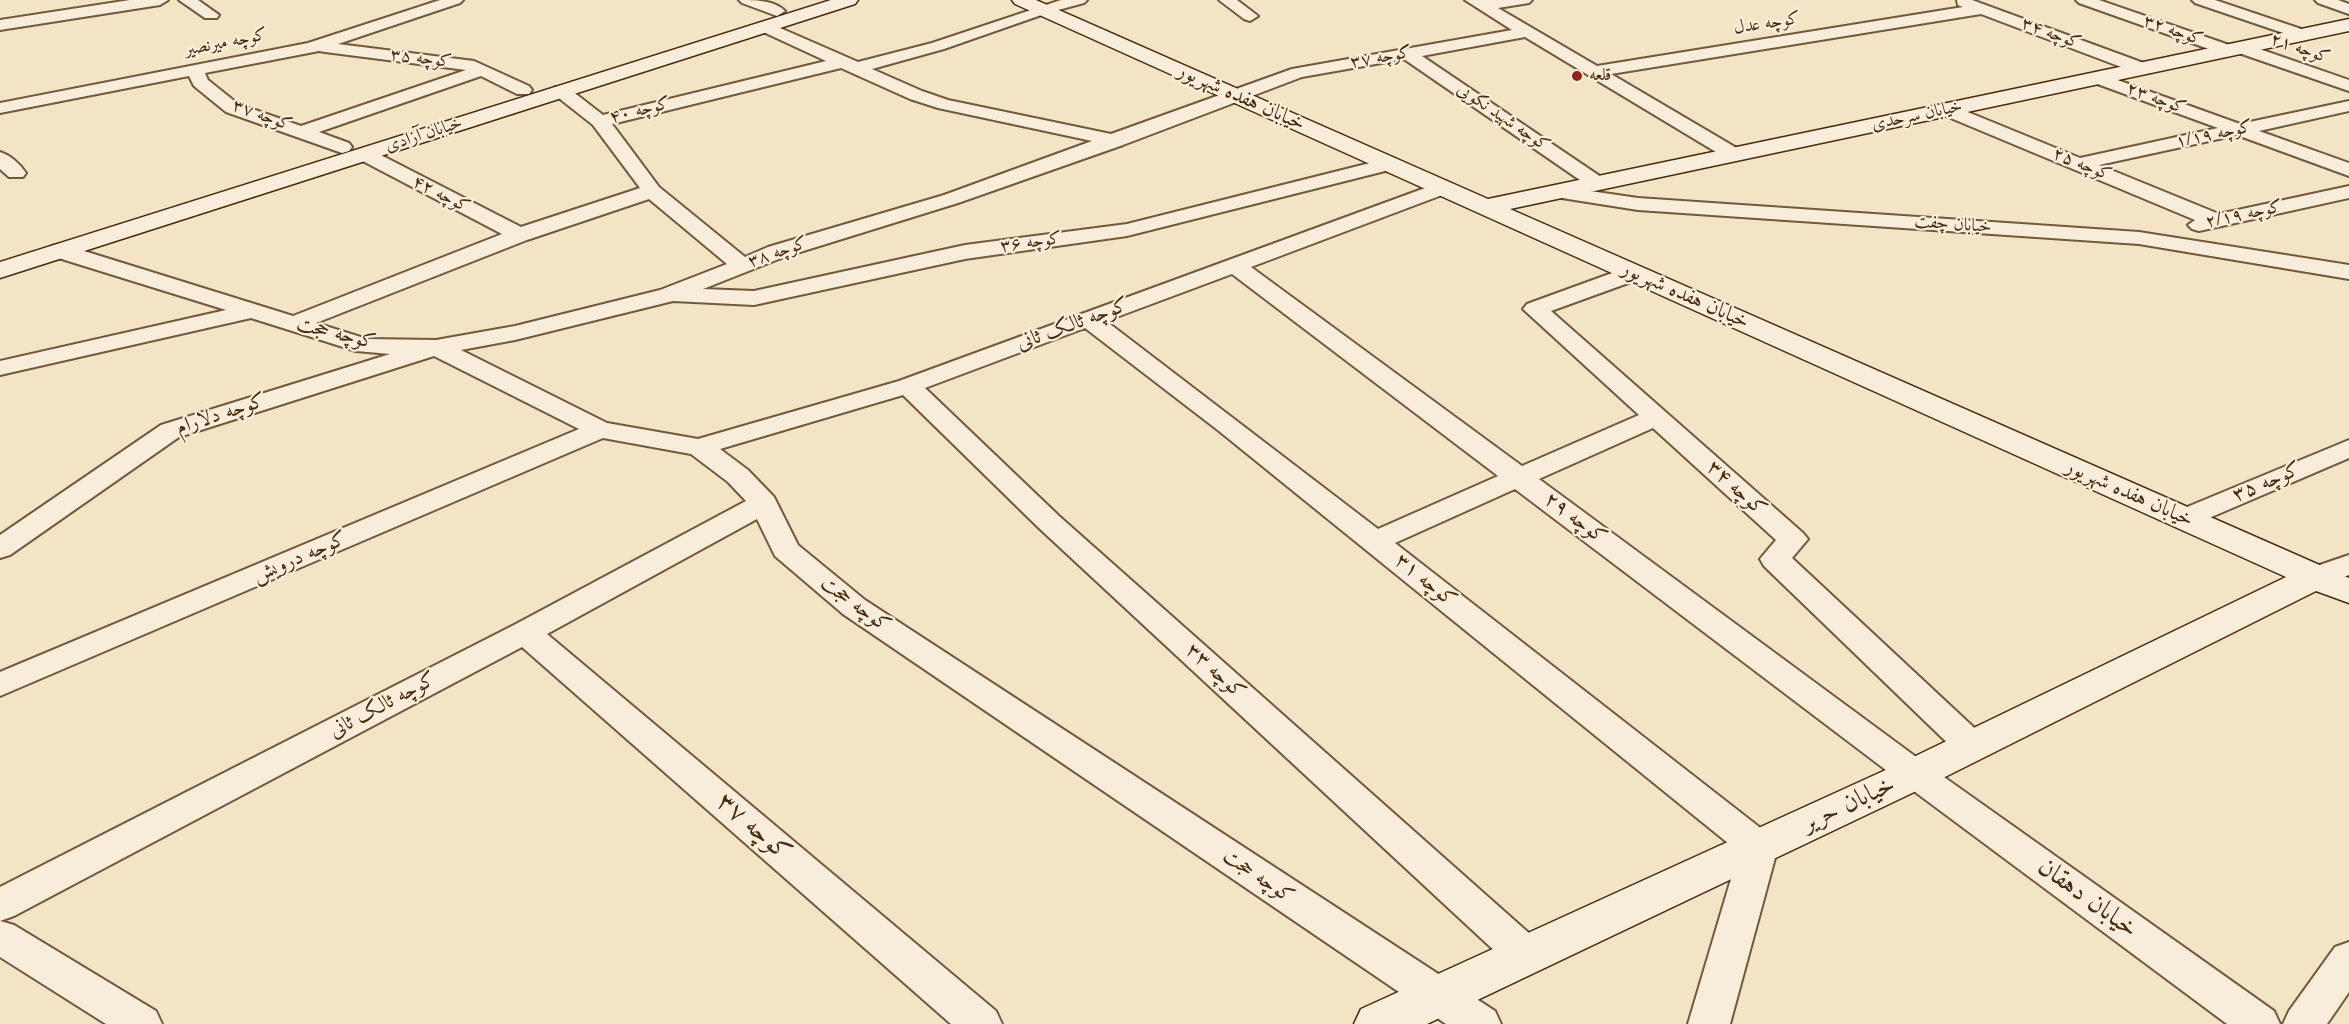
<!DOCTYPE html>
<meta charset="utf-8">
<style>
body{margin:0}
canvas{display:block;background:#f3e4c6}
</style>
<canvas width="2349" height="1024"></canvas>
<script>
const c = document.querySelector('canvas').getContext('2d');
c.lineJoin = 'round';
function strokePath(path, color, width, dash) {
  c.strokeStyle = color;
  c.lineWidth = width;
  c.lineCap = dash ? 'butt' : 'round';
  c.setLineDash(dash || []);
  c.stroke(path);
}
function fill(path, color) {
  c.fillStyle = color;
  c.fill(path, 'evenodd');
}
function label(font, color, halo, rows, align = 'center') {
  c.font = font + ' Cardo,Amiri,serif';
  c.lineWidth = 4.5;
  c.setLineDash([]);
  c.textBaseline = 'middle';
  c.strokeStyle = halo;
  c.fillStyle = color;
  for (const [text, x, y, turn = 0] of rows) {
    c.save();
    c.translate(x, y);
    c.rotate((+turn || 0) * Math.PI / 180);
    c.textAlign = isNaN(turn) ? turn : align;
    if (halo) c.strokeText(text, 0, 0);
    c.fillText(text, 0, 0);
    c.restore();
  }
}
const street = new Path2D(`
 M130,0H168L160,5L0,30V20Z
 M179,0H198L219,15L217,18H205Z
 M440,0H463L460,3L338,44L474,61L529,86L532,90L529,94H517L481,76L319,132L349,143L352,147L349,151L342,153L226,112L194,86L189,76L0,113V103L308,43ZM319,51L325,52L466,70L301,126L238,104L208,80L205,73Z
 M739,0C755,0 774,0 785,11L777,16L742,3Z
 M1061,0H1087L1084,3L1047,13L944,49L872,69L922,91L948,100L1111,134L1292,69L1512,30L1465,0H1532L1529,3L1498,8L1597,66L1963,7L1958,5L1957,0H1972L2149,65L2152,69L2149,73H2137L1981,14L1611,74L1740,150L1743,154L1740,158H1726L1525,37L1422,56L1604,179L1607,183L1604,187H1590L1404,59L1302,77L1123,145L958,203L784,257L703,289L754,291L965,245L1127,224L1390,158L1397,160L1400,164L1397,168L1127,236L965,259L754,305L673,301L515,340L461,350L607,423L698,439L899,381L1436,184H1450L1453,188L1450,192L1251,267L1522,466L1639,415L1523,309L1527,304L1626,268L1634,266L1642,268L1645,273L1642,278L1551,311L1803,533L1808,539L1792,558L1984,737L1989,746L1984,755L1972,759L1960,755L1764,566L1760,559L1776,540L1653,428L1539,479L1927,765L2274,1011L2280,1024H2227L1903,783L1515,489L1395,543L1772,837L1778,847L1730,1024H1688L1739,852L1219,431L1085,328L925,388L1059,516L1540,943L1546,955L1540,967L1526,972L1512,967L1039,528L903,395L720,449L748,470L774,497L798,545L865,600L1495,1011L1501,1024H1446L843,614L775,556L757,519L547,634L996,1011L1002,1024H951L522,647L14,916L0,921L14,925L156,1011L162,1024H106L0,957V887L514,625L746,501L728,482L691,454L603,438L0,696V672L579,429L434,356L179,437L10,555L0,558V535L161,425L390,354L356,351L251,318L0,375V361L226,310L52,256L49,251L52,246L60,244L68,246L293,316L502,234L357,158L354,154L357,150H371L521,227L640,188L593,125L555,95L552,91L555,87H567L603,115L826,61L759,30L757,27L759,24H771L858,62L932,43ZM841,68L910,99L938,108L1092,141L944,195L768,247L745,257L659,187L612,124ZM649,199L727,264L660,290L515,326L436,340L367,339L316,323L527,240ZM1232,274L1498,476L1378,529L1106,321Z
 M1219,0H1237L1258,16L1250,21L1244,19Z
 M2076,0H2099L2232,46L2239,43L2245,44L2349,80V91L2236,52L2229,55L2223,54L2079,3Z
 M2192,0H2215L2310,32L2312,35L2304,40L2298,38L2195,3Z
 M2315,0H2338L2349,4V14L2318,3Z
 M2098,73L2240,124L2349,101V111L2259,131L2349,163V176L2237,135L2099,165L2219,214L2349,186V198L2199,231L2192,229L2188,225L2195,220L1941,114L1938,110L1941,106H1953L2080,158L2218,128L2092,82L2089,78L2092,74Z
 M0,152C10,155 20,164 26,173L23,177H9L0,169Z
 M1556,186L1638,198L2139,232L2349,265V279L2139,244L1638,210L1549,196L1546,192L1549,188Z
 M2349,440V458L2195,524L2185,527L2175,524L2171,518L2175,512Z
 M2349,555V575L2316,587L2305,584L2301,577L2305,570Z
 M2349,942V992L2327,1024H2283L2289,1011L2335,947Z`);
const secondary = new Path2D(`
 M831,0H858L855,4L0,278V262Z
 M1012,0H1036L1488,199L2349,19V31L1510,209L2349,578V603L2316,591L1929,785L1427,1024H1354L1361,1009L1901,763L2286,577L1015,4Z`);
strokePath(street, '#72593d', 4);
strokePath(secondary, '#472b0f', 3);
fill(street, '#f7edda');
fill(secondary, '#f7edda');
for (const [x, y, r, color] of [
 [1577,76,6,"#8f2418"]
]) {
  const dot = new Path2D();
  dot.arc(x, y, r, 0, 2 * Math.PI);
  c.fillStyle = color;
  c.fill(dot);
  strokePath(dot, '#f7edda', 2);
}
label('18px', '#472b0f', '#f7edda', [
 ["کوچه عدل",1767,24,-9],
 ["کوچه ۳۲",2173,31,19],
 ["کوچه ۳۴",2051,34,20],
 ["کوچه میرنصیر",226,43,-11],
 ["کوچه ۲۱",2300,49,19],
 ["کوچه ۳۷",1381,58,-10],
 ["کوچه ۳۵",421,59,7],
 ["کوچه ۲۳",2156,99,20],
 ["کوچه ۴۰",640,111,-14],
 ["کوچه ۳۷",262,116,20],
 ["خیابان سرحدی",1917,116,-12],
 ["کوچه شهید نکویی",1503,118,34],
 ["خیابان آزادی",424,135,-18],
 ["کوچه ۱/۱۹",2214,135,-12],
 ["کوچه ۲۵",2082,165,22],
 ["کوچه ۴۲",441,195,27],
 ["کوچه ۲/۱۹",2244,215,-12],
 ["خیابان چفت",1953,225,4],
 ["کوچه ۳۶",1031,243,-8],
 ["کوچه ۳۸",778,253,-19]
]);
label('18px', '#472b0f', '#f7edda', [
 ["قلعه",1589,76]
], 'left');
label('21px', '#472b0f', '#f7edda', [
 ["خیابان هفده شهریور",1241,98,24],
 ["خیابان هفده شهریور",1685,296,24],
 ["کوچه ثالک ثانی",1073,325,-20],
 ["کوچه حجت",336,334,14],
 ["کوچه دلارام",221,415,-18],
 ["کوچه ۳۵",2267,483,-23],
 ["کوچه ۳۴",1736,489,42],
 ["خیابان هفده شهریور",2129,494,24],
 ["کوچه ۲۹",1575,519,37],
 ["کوچه درویش",300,558,-23],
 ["کوچه ۳۱",1425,581,39],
 ["کوچه حجت",855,605,36],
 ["کوچه ۳۳",1215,672,42],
 ["کوچه ثالک ثانی",383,706,-28],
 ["کوچه حجت",1258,877,34]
]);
label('26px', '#472b0f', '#f7edda', [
 ["خیابان حریر",1849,805,-25],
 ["کوچه ۳۷",753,828,41],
 ["خیابان دهقان",2087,899,36]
]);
</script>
